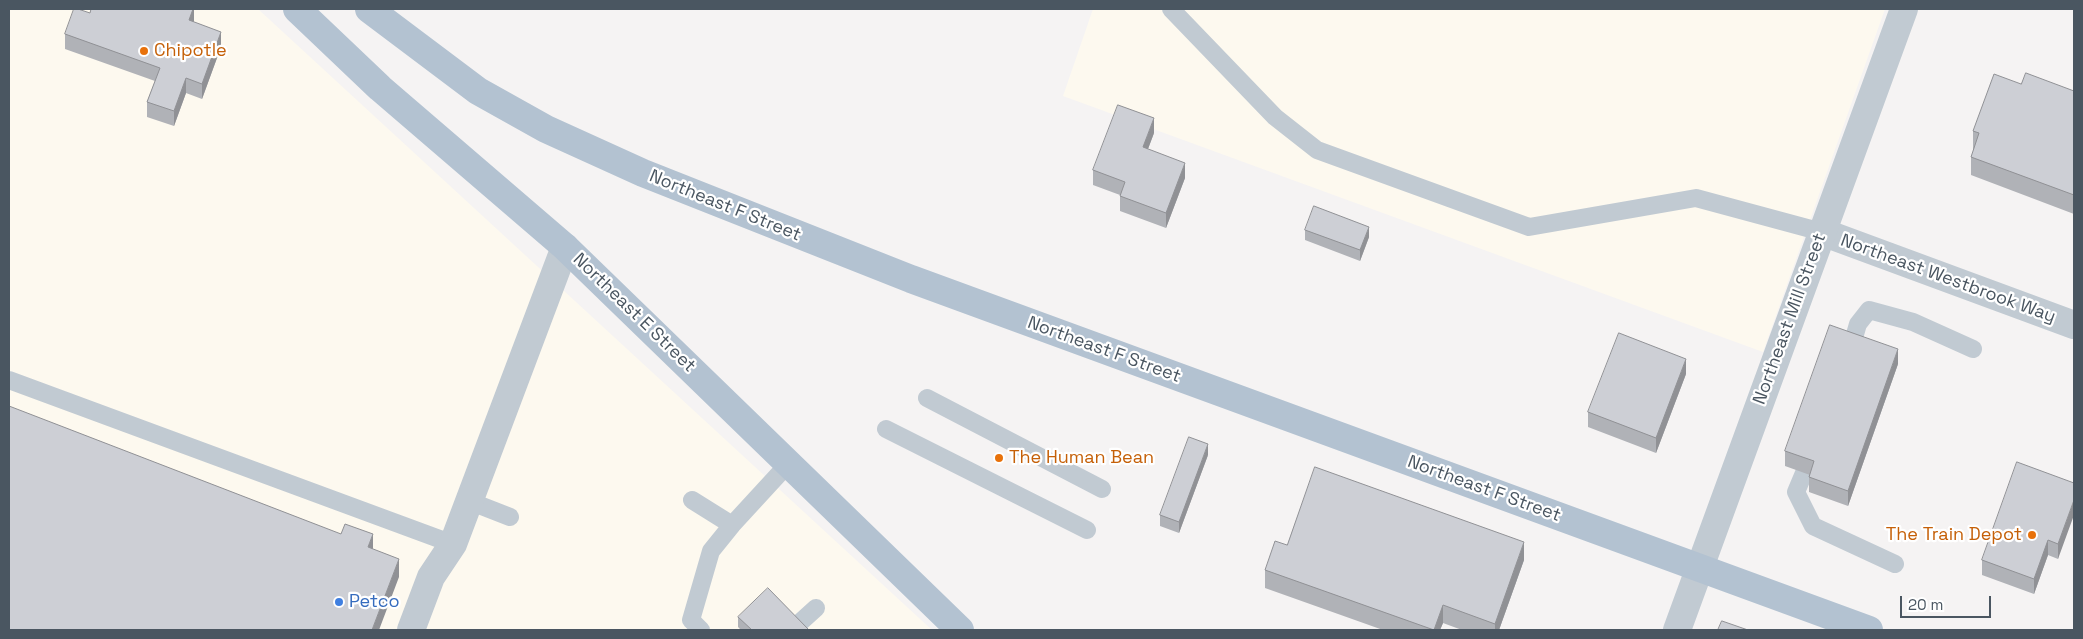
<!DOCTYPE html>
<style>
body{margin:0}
#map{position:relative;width:2083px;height:639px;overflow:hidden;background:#f5f3f3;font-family:"Space Grotesk",sans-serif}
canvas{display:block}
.frame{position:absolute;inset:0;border:10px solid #4a5661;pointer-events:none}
.scale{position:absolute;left:1900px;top:596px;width:91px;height:22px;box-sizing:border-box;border:2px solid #4a5661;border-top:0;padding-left:6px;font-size:15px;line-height:18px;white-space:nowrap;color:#4a5661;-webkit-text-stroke:4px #fff;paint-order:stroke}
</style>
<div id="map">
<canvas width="2083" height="639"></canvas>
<div class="frame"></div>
<div class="scale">20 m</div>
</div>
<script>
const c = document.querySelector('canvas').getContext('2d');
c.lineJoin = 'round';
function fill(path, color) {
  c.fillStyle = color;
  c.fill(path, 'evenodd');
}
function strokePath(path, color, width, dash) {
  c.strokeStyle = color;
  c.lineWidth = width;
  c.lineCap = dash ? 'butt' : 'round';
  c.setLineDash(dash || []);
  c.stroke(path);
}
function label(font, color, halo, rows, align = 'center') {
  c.font = font + ' "Space Grotesk",sans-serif';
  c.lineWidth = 4.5;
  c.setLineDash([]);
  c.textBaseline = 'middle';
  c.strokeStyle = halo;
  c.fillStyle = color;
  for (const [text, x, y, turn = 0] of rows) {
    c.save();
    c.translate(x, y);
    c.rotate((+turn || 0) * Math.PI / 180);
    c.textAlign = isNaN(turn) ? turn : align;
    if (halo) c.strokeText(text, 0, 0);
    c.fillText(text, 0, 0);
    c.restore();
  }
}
fill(new Path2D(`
 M9,9H258L932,630H9Z
 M1093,9H1885L1763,352L1063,96Z`), '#fdf9ef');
strokePath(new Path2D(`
 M1171,9L1275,117L1317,150L1529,227L1696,198L1822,232
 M1851,348L1858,324L1869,310L1913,322L1973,349
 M9,380L453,544
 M927,398L1102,489
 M886,429L1087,530
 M1804,473L1796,492L1813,526L1895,564
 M692,500L732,525L789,463
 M469,501L510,517
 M795,627L816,608
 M701,630L691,620L711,551L732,525`), '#c1cad2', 18);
strokePath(new Path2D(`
 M1822,232L2074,325`), '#c1cad2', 28);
strokePath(new Path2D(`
 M411,630L431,577L453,544L565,247
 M1677,630L1904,9`), '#c1cad2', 28);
strokePath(new Path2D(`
 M297,9L380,88L565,247L960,630
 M369,9L478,91L546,129L643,173L911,279L1869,630`), '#b3c2d1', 28);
fill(new Path2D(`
 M194,9V22L221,47L202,99L186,93L174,126L147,117V102L155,81L65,49V34L90,13Z
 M2021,84L2074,91V214L1971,175V157L1974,149H1973V131Z
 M1154,133L1148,149L1185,178L1166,228L1120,211V195L1093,185V170Z
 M1305,230L1369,237L1360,261L1305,240Z
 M1898,364L1848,506L1809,492V477L1810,475L1785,466V451Z
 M1686,374L1656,453L1588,427V412Z
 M1208,455L1179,533L1160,526V515Z
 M2074,483L2058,559L2048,555L2034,594L1982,575V560Z
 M1287,545L1524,560L1499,630H1462L1443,623L1440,630H1383L1265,588V570Z
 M738,617L809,630H741L738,627Z`), '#b0b2b7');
fill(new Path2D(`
 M193,9H194V21L189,36V20Z
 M221,32V47L202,99V84Z
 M186,78V93L174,126V111Z
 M1154,118V133L1143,162V147Z
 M1185,163V178L1166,228V213Z
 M1369,227V237L1360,261V250Z
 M1898,349V364L1848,506V491Z
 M1686,359V374L1656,453V438Z
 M1208,444V455L1179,533V522Z
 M2074,500V515L2058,559V544Z
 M373,534V552L368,547Z
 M2048,540V555L2034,594V579Z
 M1524,542V560L1499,630H1495V624Z
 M399,559V577L379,630H372Z
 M1443,605V623L1440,630H1434Z`), '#909195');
const building = new Path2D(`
 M74,9H78L90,13L91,9H193L189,20L221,32L202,84L186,78L174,111L147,102L160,68L65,34Z
 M2026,73L2074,91V195L1971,157L1979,133L1973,131L1994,74L2021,84Z
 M1118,105L1154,118L1143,147L1185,163L1166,213L1120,196L1125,182L1093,170Z
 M1314,206L1369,227L1360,250L1305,230Z
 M1830,325L1898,349L1848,491L1809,477L1814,461L1785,451Z
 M1619,333L1686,359L1656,438L1588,412Z
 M9,406L341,534L345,524L373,534L368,547L399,559L372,630H9Z
 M1189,437L1208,444L1179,522L1160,515Z
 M2017,462L2074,483V500L2058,544L2048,540L2034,579L1982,560Z
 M1315,467L1524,542L1495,624L1443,605L1434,630L1265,570L1275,541L1287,545Z
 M768,588L809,630H752L738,617Z
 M1722,621L1748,630H1718Z`);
fill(building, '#cdcfd5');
strokePath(building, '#909195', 1);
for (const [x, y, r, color] of [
 [144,51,5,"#e8710a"],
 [999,458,5,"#e8710a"],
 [2032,535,5,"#e8710a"],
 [339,602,5,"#3f7fe0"]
]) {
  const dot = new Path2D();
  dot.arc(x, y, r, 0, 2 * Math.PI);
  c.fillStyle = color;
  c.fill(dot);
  strokePath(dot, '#fff', 2);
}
label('18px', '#c56008', '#fff', [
 ["Chipotle",154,51],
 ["The Human Bean",1009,458],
 ["The Train Depot",2022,535,"right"]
], 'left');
label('18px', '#4a5661', '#fff', [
 ["Northeast F Street",725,206,22],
 ["Northeast Westbrook Way",1948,279,20],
 ["Northeast E Street",634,313,44],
 ["Northeast Mill Street",1790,319,-70],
 ["Northeast F Street",1104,350,20],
 ["Northeast F Street",1484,489,20]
]);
label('18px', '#366cbe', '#fff', [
 ["Petco",349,602]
], 'left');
</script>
